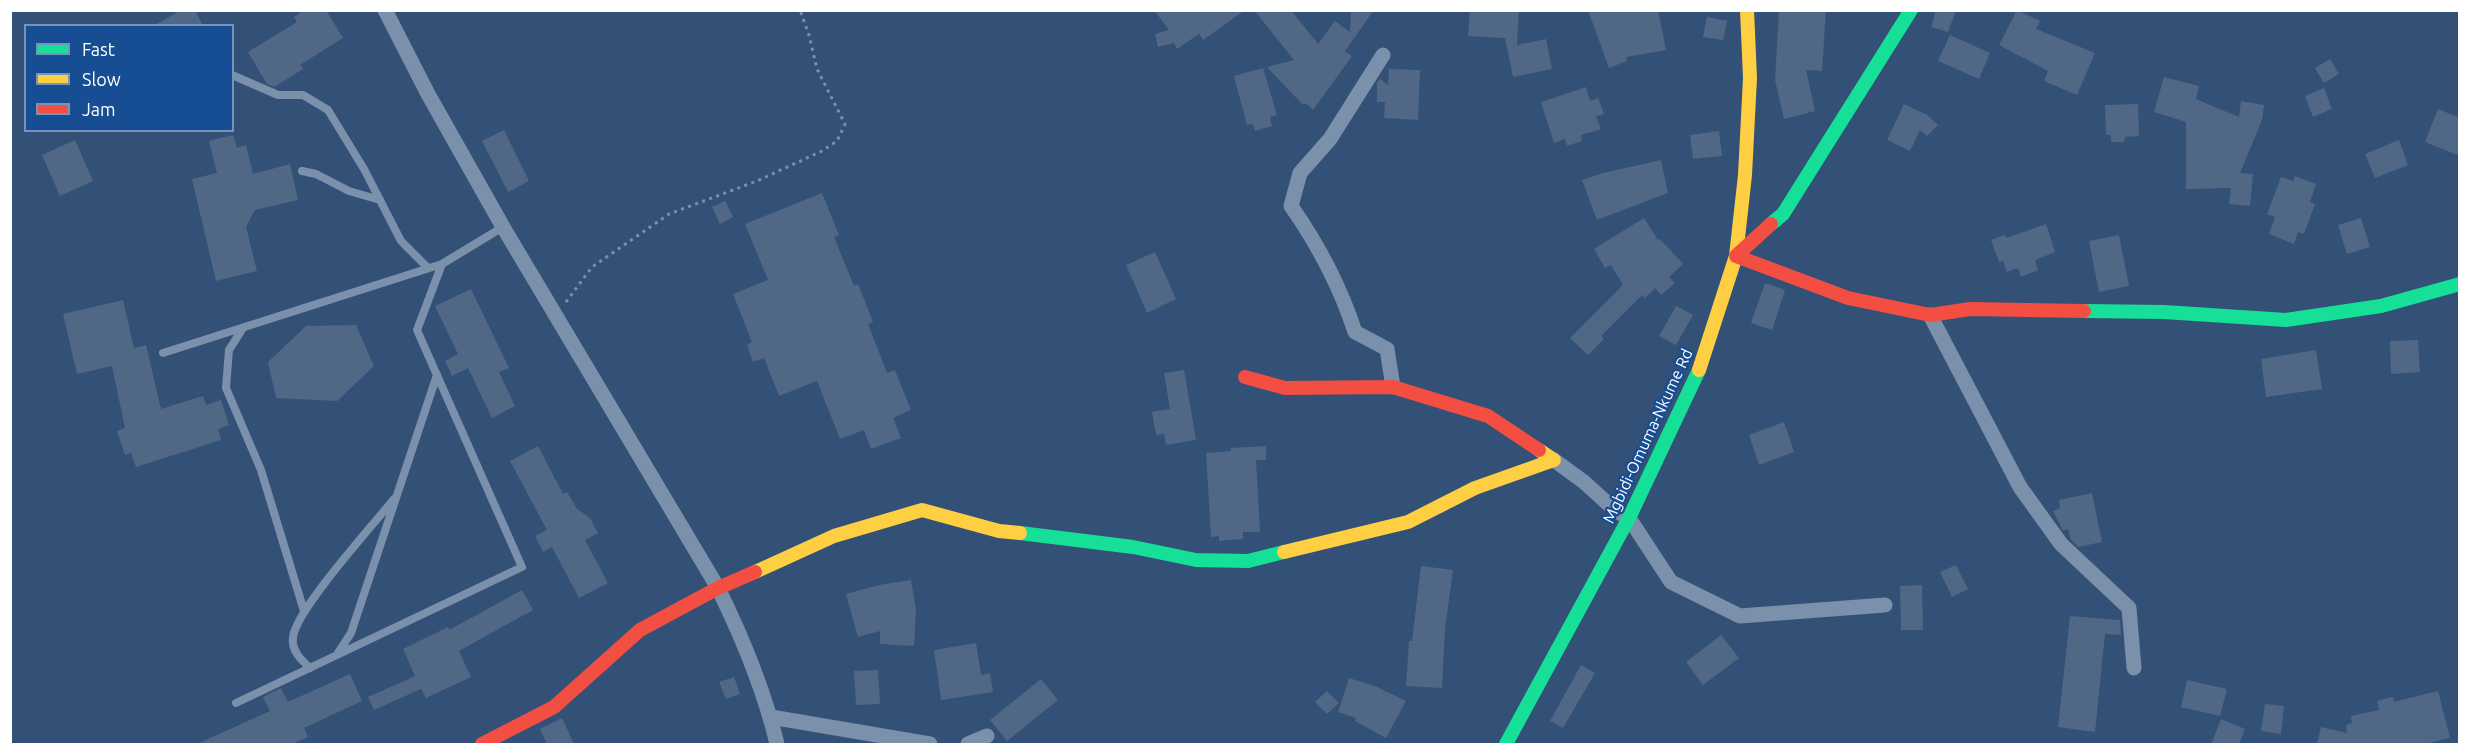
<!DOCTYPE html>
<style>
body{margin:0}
#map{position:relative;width:2470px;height:755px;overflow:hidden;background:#335077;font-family:Ubuntu,sans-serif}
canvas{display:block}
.frame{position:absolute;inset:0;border:12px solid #fff;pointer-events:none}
.legend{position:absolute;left:24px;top:24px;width:210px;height:108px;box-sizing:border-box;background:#174d93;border:2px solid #7494be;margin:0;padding:8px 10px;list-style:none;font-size:18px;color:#fff}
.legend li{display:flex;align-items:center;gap:12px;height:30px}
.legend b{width:30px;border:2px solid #7494be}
</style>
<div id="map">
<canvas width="2470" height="755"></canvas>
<div class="frame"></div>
<ul class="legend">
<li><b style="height:8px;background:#16e098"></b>Fast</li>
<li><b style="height:8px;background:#ffcf43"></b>Slow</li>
<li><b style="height:8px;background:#f24e42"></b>Jam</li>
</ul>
</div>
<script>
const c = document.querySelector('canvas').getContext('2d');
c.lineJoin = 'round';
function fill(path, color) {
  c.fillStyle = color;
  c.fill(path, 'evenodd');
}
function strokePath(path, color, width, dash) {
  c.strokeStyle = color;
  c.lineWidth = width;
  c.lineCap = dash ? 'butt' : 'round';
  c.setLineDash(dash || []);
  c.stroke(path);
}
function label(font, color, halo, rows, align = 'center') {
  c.font = font + ' Ubuntu,sans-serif';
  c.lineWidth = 4.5;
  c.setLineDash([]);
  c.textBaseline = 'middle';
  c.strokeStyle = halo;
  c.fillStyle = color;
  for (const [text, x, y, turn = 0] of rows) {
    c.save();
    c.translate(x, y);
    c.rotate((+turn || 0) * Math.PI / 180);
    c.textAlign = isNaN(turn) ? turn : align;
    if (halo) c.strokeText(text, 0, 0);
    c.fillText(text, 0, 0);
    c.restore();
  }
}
fill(new Path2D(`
 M181,10H195L203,26H153Z
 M304,10H326L343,38L300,65L303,69L274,87L267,84L248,52L297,22L294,17Z
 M1154,10H1245L1203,40L1199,34L1177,49L1174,43L1158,47L1155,34L1169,30Z
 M1254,10H1291L1318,44L1335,21L1350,32L1351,10H1374L1345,51L1352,56L1313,110L1306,103L1303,105L1267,67L1294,60Z
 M1470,10H1519L1517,45L1546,39L1552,69L1513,77L1505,38L1468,36Z
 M1588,10H1658L1666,50L1626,57L1627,61L1609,68Z
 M1779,10H1826L1822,71L1806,70L1815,111L1784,119L1775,80Z
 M1936,10H1956L1948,32L1931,27Z
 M2017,10L2040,21L2036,29L2095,53L2077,95L2044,81L2048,71L1999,45Z
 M1707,17L1727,21L1723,40L1703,37Z
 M1950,35L1990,53L1979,79L1938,61Z
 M2330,59L2339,74L2324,83L2315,68Z
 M1263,68L1277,115L1270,117L1272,126L1255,131L1253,124L1247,125L1234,76Z
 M1389,69L1420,70L1418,120L1384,118L1385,102H1377V82L1380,79L1388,85Z
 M2164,77L2199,86L2196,99L2239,117L2241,101L2264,105L2262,120L2240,173L2253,174L2250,206L2229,204L2231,188L2186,189V122L2154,112Z
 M1586,87L1590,101L1598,98L1604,114L1596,116L1601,129L1581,135L1582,141L1567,146L1565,139L1554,143L1541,102Z
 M2324,88L2332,109L2313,117L2305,96Z
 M1904,104L1927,115L1938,125L1927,136L1920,130L1910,151L1887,140Z
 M2138,104L2139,136L2125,137L2124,142H2111V135H2106L2105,105Z
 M2438,109L2460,118V156L2425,142Z
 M504,130L529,181L508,192L482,141Z
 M1719,131L1722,156L1693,159L1690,135Z
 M233,135L237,148L246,145L253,174L290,164L298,200L255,210L246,227L257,271L216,281L192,179L217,173L209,141Z
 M75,140L93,181L60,196L42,155Z
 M2399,140L2408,165L2375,178L2365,154Z
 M1661,160L1668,193L1597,220L1582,180L1603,173Z
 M2295,176L2316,184L2310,202L2315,204L2304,234L2298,232L2294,244L2269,234L2275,217L2267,214L2281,177L2293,181Z
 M822,193L839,235L834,237L854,286L858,284L873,322L868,324L887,373L895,370L911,410L893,418L901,438L871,449L864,430L840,439L817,381L779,396L764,358L753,362L747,345L752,342L733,294L768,280L745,224Z
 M725,201L733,217L720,224L712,207Z
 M1644,218L1658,240L1660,239L1683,264L1669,277L1675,283L1661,295L1655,288L1645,298L1642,295L1601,336L1604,339L1588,355L1570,338L1623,285L1611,265L1605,268L1594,249Z
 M2361,218L2370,247L2347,254L2338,225Z
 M2046,224L2055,252L2035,260L2038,270L2021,277L2018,268L2007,272L2003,261L1999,262L1991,240L2005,235L2007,238Z
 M2119,235L2129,286L2099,292L2089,241Z
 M1155,252L1176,299L1147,313L1126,265Z
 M1765,283L1785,290L1772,330L1751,323Z
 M471,289L509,368L499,372L515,406L492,418L468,368L452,376L445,361L458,354L435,306Z
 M123,300L134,348L146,345L161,409L203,396L206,405L221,400L229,425L218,429L221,440L136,467L131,453L125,455L117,431L125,428L112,366L77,374L63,314Z
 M1676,306L1693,315L1676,345L1659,336Z
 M356,325L374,366L337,401L276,398L268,362L306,326Z
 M2418,340L2420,372L2391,374L2390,341Z
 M2316,350L2322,389L2266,397L2261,359Z
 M1184,370L1196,440L1166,445L1164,434L1156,435L1152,412L1170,409L1164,373Z
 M1784,422L1794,452L1759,465L1749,435Z
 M538,446L563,494L567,492L577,509L590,518L598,533L585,540L608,583L579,598L552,547L543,552L535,536L547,530L510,461Z
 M1266,446V460H1256L1260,532H1243V539L1219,541V536L1211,537L1206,453L1231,451V448Z
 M2092,493L2102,542L2078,547L2071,540L2068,529L2063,531L2053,511L2060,508L2059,500Z
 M1956,565L1968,589L1952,597L1940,572Z
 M1421,566L1453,570L1445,629L1442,688L1406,686L1409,641H1412Z
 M911,580L916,610L914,646L880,644V631L858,637L846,594L879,585Z
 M1922,585L1923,630H1901L1900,586Z
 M522,590L533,610L459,651L471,677L426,698L421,689L374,710L368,697L415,676L403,649L448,627L449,630Z
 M2070,616L2120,620L2121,635L2105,634L2095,732L2058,727Z
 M1721,635L1739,658L1703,685L1686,662Z
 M976,643L981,675L990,673L993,692L941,700L934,650Z
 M1581,665L1595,673L1563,728L1550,721Z
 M878,670L880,704L856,705L854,671Z
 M350,674L362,701L304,728L308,737L292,744H197L270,711L263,697L281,688L288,702Z
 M734,677L740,694L726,699L719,682Z
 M1349,678L1377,687L1406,701L1386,738L1355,721L1356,718L1338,712Z
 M1041,679L1058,700L1007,741L990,720Z
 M2187,680L2227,689L2220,716L2181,707Z
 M1327,691L1339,703L1327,714L1315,702Z
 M2438,691L2450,738L2425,744H2317L2321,727L2347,733L2346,725L2352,723L2351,716L2379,710L2377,701L2393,697L2394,702Z
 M2265,704L2284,706L2281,734L2261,731Z
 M562,718L574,744H547L540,729Z
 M2221,719L2245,729L2239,744H2211Z`), '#506886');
strokePath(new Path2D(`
 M566,302L592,267L669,214L757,181L822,151L837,141L845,124L817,69L809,35L800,10`), '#7b90aa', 3, [3, 4.5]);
strokePath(new Path2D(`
 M232,75L278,95H303L328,110L364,169L401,241L428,268
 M302,171L316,174L349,191L380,200
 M243,328L229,350L226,388L261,470L304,611
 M163,353L442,264
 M338,653L351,633L437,375
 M310,668C301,660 291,650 293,637C296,610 373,525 394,499
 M236,703L522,567L417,330L442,264L503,227`), '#7b90aa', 8);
strokePath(new Path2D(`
 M385,10L428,94L503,227L718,588C743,639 764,689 777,744
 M1383,55L1330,139L1300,173L1291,206C1319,246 1340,286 1355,332L1387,349L1393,387
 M1930,315L2020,487L2061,544L2129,608L2134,668
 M1554,460L1584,482L1616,511L1629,518L1671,582L1740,616L1885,605
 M771,717L930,744
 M968,744L987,736`), '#7b90aa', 15);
strokePath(new Path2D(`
 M1771,224L1783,214L1911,10
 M2084,311L2164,312L2286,320L2381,306L2460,284
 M1020,533L1133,547L1196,560L1248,561L1284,552
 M1506,744L1629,518L1699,370`), '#16e098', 14);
strokePath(new Path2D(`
 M1699,370L1736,256L1745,175L1750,78L1747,10
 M1284,552L1408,522L1475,488L1554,460L1539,450
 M755,572L834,536L922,510L999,531L1020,533`), '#ffcf43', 14);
strokePath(new Path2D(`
 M1771,224L1736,256L1848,298L1930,315L1970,309L2084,311
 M1245,377L1285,388L1393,387L1488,416L1539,450
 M482,744L554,707L640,630L718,588L755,572`), '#f24e42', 14);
label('16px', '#fff', '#174d93', [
 ["Mgbidi-Omuma-Nkume Rd",1648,436,-65]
]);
</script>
